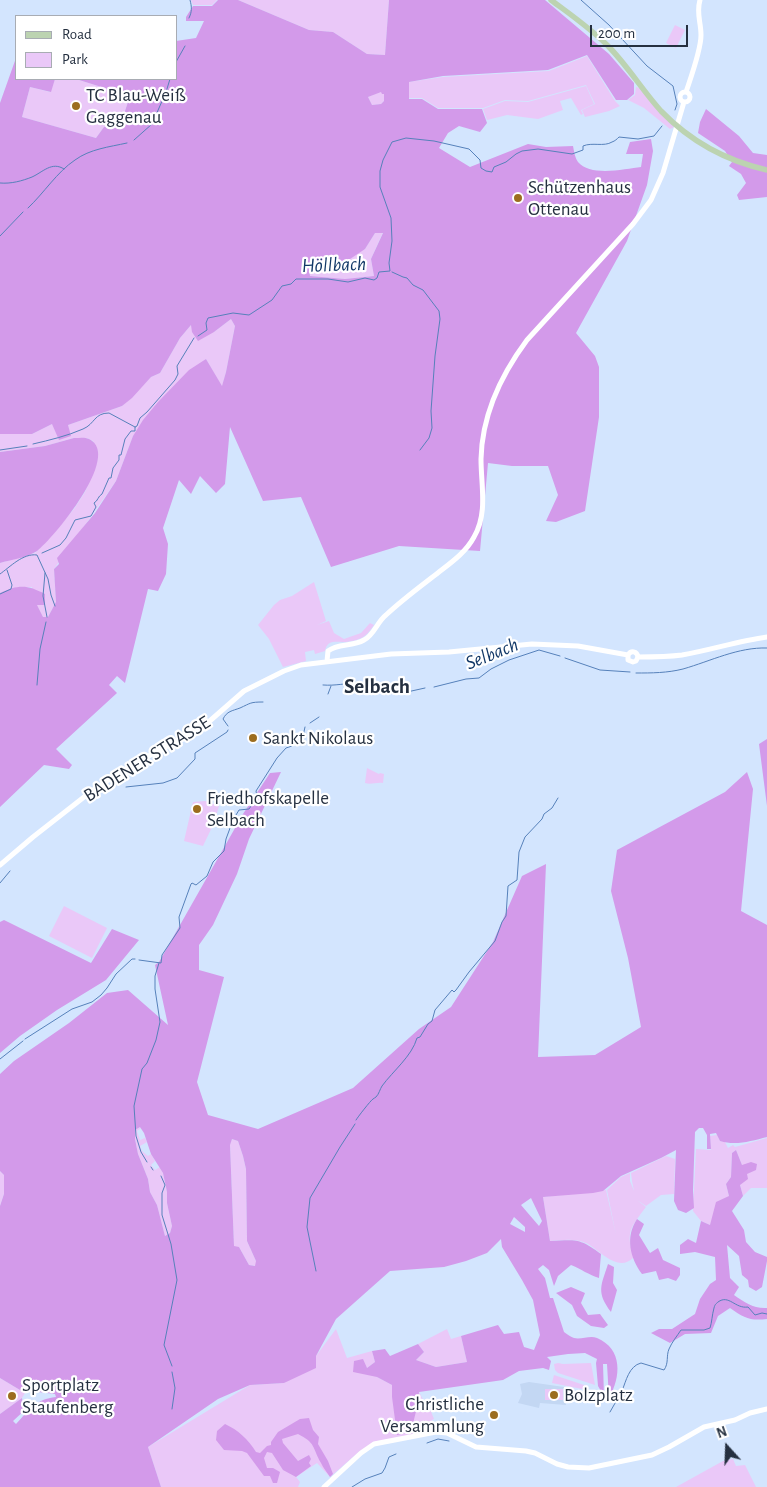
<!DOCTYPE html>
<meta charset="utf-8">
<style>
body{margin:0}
#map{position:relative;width:767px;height:1487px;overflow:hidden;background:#d3e5fe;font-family:"Alegreya Sans",sans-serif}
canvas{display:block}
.legend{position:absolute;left:15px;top:15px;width:162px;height:65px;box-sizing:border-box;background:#fff;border:1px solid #a8acb3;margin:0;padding:6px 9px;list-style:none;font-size:15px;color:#253040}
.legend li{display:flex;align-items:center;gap:10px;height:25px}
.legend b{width:25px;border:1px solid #a8acb3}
.north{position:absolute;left:702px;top:1422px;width:50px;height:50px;-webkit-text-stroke:4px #fff;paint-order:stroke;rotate:340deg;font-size:14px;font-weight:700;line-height:20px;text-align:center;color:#253040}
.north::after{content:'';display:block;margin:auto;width:18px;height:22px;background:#253040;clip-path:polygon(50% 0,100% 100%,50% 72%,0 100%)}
.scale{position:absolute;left:590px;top:25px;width:98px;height:22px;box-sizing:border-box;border:2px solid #253040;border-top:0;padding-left:6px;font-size:15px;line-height:18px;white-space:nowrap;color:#253040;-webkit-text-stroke:4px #fff;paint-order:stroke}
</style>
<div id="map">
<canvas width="767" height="1487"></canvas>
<ul class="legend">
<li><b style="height:6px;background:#bcd3b1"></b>Road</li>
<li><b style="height:14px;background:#eac8f8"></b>Park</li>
</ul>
<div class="north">N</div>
<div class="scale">200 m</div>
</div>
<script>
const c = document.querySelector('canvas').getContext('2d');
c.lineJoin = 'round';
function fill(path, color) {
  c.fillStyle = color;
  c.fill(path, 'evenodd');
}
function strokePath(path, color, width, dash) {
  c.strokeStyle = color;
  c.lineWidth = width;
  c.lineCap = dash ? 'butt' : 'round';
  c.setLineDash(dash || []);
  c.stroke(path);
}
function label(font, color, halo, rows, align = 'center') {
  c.font = font + ' "Alegreya Sans",sans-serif';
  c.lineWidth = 4.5;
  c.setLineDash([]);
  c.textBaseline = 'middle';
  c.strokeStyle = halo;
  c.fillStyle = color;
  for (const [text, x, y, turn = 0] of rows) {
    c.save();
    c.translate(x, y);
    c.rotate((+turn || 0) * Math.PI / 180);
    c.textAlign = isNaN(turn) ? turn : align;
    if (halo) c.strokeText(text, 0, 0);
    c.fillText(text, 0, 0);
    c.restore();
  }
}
fill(new Path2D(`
 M529,1382L564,1387L566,1405L540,1403L539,1408L518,1403L522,1394L520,1384Z`), '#c3d7f3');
fill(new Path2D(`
 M191,0H217L212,5H193Z
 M238,0H389L385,55L367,54L333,32L309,30Z
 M675,25L685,30L676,48L666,43Z
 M587,56L615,101L620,106L609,111L585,117L582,110L595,104L586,85L528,101L505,100L483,108H438L422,98H409V82L443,77L549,71Z
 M55,79H76L130,96L123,117L114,125L104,127L96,138L22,117L30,87L50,92Z
 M586,86L594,104L581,110L583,114L581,115L571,98L560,101L563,110L538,119L507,115L487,120L483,109L505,101L528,102Z
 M636,87L639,88L674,127L670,129L644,108L628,100L635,95Z
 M381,91L384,94V101L381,104L372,105L368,97Z
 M383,232L371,259L374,276L345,279L310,276L309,270L323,266L365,249L375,233Z
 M231,319L235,326L226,372L222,387L206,359L133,436L116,481L54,569L56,602L48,617H43L36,604L32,587H21L0,593V563L35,553L50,537L74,509L85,492L97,462L98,452L93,441L87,438H74L45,446L0,452V434H32L52,424L70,437L68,425L122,406L151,377L160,373L180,338L191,325L214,332Z
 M314,582L326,621L317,625L329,621L334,633L344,639L361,633L370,623L374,625C371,629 367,635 363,637C359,640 348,642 343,642C335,642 327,640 325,651L315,654L314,650L305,652L306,661L283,667L269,639L258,625L274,605L280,600L292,596Z
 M318,733L331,735L329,744H316L313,742Z
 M367,768L379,774L380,773L384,774L383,783C376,782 371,785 365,783Z
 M205,801L219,806L214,823L203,846L184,841L193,802Z
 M64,906L107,928L92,958L49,936Z
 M140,1127L141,1128L137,1131L140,1140L145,1138L147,1142L140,1146L142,1151L148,1156L151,1154L155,1161L151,1165L155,1170L160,1167L163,1173L167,1192V1203L172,1226L170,1233L165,1236L157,1205L150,1192L148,1179L138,1154L135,1139V1130Z
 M717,1135L720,1141L725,1142L728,1148L733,1145L735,1147L767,1138V1188H751L743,1196L740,1185L742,1165L736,1150L732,1153L731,1177L726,1184L729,1196L710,1225L701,1221L693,1211L696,1149L711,1150L710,1136Z
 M232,1139L238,1141L243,1156L246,1169L247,1241L256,1261V1266L249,1265L239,1247H234L230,1144Z
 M666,1156L675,1159L674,1194L661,1195L646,1206L637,1200L646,1207C631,1227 625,1232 634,1257C618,1274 600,1250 586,1243C575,1238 562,1240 550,1241L543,1197L606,1190L616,1235L607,1190L621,1177L630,1173V1181L634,1191L632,1181L631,1173Z
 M0,1171L4,1175V1194L0,1206Z
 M336,1329L347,1358L372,1351L375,1362L367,1368L354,1361L377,1377L392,1385V1397L418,1403L419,1392L427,1407L430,1409L434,1419L432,1420L434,1429L410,1436L377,1441L360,1451L330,1477L317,1463L296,1477L300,1482L298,1487H161L148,1447L250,1385L284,1383L316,1356Z
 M447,1329L451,1339L461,1336L467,1362L436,1367L416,1360L424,1352L418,1344Z
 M558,1363L563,1364L591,1363L595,1385L558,1373L555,1370L554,1364Z
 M554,1375L587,1386V1390L552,1383Z
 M0,1378L25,1393L22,1398L0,1414Z
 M545,1389H563V1400H545Z
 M733,1459L736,1466L745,1465L756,1487H676L723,1461Z`), '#eac8f8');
fill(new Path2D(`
 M218,0H238L309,30L333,32L367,54L385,55L389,0H545L609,54L634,83V94L627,100H616L587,55L548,70L443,76L409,82V99H422L438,109H482L487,123L480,132L459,126L448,133L439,148L470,167L528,144L546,147L573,146C574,151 575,158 578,162C590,177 625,169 641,167L643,154H626L630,142L651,139L653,151L647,185L627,241L576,333L595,356L599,367V417L585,511L556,522L546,521L558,495L548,466H512L488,463L480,551L399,546L331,567L301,497L263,501L230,427L225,484L216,493L200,476L191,494L179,480L163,528L168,544L166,574L158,591L148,589L125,683L117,676L109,685L117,693L56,749L72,765L69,769L44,765L0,807V593C19,584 28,585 45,594V605H37L43,617H48L56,602L54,569L59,564L57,558L95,513L116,481L133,436L143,420L158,402L189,370L206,359L222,386L226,372L235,326L231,319L214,332L198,341L192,332L191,325L180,338L160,373L151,377L132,398L122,406L68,425L71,436L59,440L52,424L32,434H0V103L16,58V79H55L51,92L30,87L22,117L96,138L104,127L114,125L123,117L130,96L76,79H176V41L196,38L204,21H186V17L193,6H212ZM381,92L382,94H384V101L381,104L372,105L368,97ZM375,233H383L371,259L374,276L345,279L310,276L309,269L344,263L365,249Z
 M706,109L739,136L753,153L767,155V197L739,200L737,195L746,183L741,174L729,166L732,162L725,151L698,133L700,122Z
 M74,438C79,438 85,437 89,439C123,455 53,539 37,551C29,557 10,560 0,563V452L45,446Z
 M767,739V806L759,744Z
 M281,772L249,839L237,874L213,925L199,945V970L224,977L197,1082L208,1115L258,1129L353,1088L419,1029L451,1007L493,942L522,876L546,864L538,1057L595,1055L641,1027L628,958L611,891L617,850L725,792L747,772L753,789L741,911L767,925V1137C751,1141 736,1146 720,1141L716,1133L710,1134L711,1149H707V1135L703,1128H699L695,1132L693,1190L694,1208L686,1213L678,1210L674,1201L676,1150L661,1158L621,1176L603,1191L593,1193L543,1197L550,1241C577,1240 579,1238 601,1254L599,1278C589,1275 581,1269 571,1265L558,1276L554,1286L549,1270L543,1265L538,1269L545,1278L550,1298H553L564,1332C567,1334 571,1337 574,1338C581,1340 590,1335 597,1338C623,1349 621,1377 609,1398L607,1364H603L604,1396L598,1386L596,1363L597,1359L585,1353L568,1354L547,1357L551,1361L549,1370L543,1368L519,1371L503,1380L419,1392L418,1403L411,1432L397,1435L392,1397V1385L377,1377L353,1372L354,1361L363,1359L367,1368L375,1362L372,1351L385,1349L390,1356L418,1344L424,1352L416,1360L436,1367L467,1362L461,1336L498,1325L504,1334L519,1332L524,1347L534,1350L540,1335L533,1300L522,1280L502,1247L501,1239L487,1253L466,1261L444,1267L390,1271L336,1319L316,1356V1368L284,1383L250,1385L218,1399L148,1447L161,1487H0V1414L22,1398L23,1405L26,1409L13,1421L16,1424C29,1410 36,1399 56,1397L55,1394L30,1391L25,1393L0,1378V1206L4,1194V1175L0,1171V1074L14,1061L69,1023L107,993L128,990L168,1025L155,965L159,962L243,814L270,773ZM140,1127L144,1133L151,1154L163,1173L167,1192V1203L172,1226L170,1233L165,1236L157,1205L150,1192L148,1179L138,1154L135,1139V1130ZM232,1139L238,1141L243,1156L246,1169L247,1241L256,1261L255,1266L249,1265L239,1247L234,1246L230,1145ZM531,1198L542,1221L539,1226L521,1205ZM514,1217L525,1227V1232L510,1224Z
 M4,920L91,963L112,929L139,940L106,980L57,1010L20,1036L0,1053V922Z
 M736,1150L742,1165L751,1162L757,1164L756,1170L747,1174L748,1179L740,1185L743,1196L732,1211L744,1230L746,1242L755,1252L767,1257V1261L762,1287L756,1291L749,1287L748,1280L742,1275L739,1256L727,1245L730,1278L739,1287L734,1295C744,1302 754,1309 767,1308V1319C750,1321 744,1318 730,1308L718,1316L711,1333L685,1334L670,1343L651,1333L659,1329H672L695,1314L700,1299L710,1284L716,1280L715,1257L695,1252L680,1254V1245L688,1239L696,1243L701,1221L710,1225L716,1202L729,1196L726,1184L731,1177L732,1153Z
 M637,1219L644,1224L639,1235L650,1253L658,1248L663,1260L680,1268V1275L676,1281L668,1278L659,1280L656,1271L642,1274C630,1258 625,1237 637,1219Z
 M608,1264L614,1267L613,1283L617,1290L611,1312C596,1292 601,1286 608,1264Z
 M571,1287L585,1293L581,1303L588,1315L600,1314L608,1325L604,1328L591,1326L577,1316L572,1305L556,1293Z
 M309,1418L313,1430L319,1437L318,1444L328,1461L333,1474L330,1477C327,1472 323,1468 321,1463C312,1447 316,1443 298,1434L282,1439L283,1443L298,1461L309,1455L311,1459L309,1463L311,1466L296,1477L283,1470L272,1453L267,1452L264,1458L267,1468H273L280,1472L277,1483H273L270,1476H264L247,1453L242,1451L224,1450L216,1440L217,1431L225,1424C238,1430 248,1439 256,1452L260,1453L267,1446L271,1445V1442L278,1432L300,1419Z`), '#d39aea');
strokePath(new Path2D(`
 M581,0L609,25L647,66L673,86L677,104L675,110
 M189,18C192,12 192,7 190,0
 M176,62L185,46
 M134,140L152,124L166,92L170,79
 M0,183C11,184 22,181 32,177C43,172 52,161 64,169
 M28,208C44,193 57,172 75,160C90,149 109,147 127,143
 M0,236L23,212
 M392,272L403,277L407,278L413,285L423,290L439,311L440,319L435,356L431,411L432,428L429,438L420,450
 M198,336L207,330L206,323L208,318L233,313L249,315L272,300L282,286L291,284L296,279H328L348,282L365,278L374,280L377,278L379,272L390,271L389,263L392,241L391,218L380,187V171L383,160L392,142L406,138L434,141L469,149L480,160L481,168L486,171L492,172L494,167L506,162L516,154L522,151L538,149L572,154L583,150V146C592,142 604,147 612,142C615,141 617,139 619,137L638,139L654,136L662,126
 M33,444C50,440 67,436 83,429C95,424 94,413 109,413L135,427
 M0,450L27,446
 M42,553L60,545L66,538L75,520L91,516L96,507L94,503C98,501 98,496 102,494L109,478H111L113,468L119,460V455H121L125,439L131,431H135V427L137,426L140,418L147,412L175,380L178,374L177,366L194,338
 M45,573L43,596L47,617
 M0,574C10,567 23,553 37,555L48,579L51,595L55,606
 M0,594L11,589L12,585L7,570
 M565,658L600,670L630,672
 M636,673C652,673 667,673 683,669C711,661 738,647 767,648
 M37,685L40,649L46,622
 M323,685C348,687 365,674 385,694L407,692L425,688
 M434,687L466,679L479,678L491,669L509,660L539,650L560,656
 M328,694L331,686
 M310,723L319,717
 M228,726L223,719C227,711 232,711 240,708C251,703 250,702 263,702
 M126,787L163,783L177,778L195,759V753L227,732L228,730
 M0,883L10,871
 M139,960L161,963L162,955L180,928L179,917L191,884L192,883L196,885L207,876L213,862L224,851L226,839L233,820L239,810L249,809L257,797L256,791L277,758L286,748L292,746L303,736L305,727
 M25,1039L72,1009L92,1002L101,995L107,988L116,974L132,959H135
 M0,1059L23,1041
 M356,1120C357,1118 371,1100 373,1099C374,1098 375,1098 376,1097C379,1094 380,1089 382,1086C393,1071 412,1056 417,1038L420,1037L428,1024L432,1021L435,1010L452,990L454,992L456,990L469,972L495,941L502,922L506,916L508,886L517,880L519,852L525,837L542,819L544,814L552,808L558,798
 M147,1162L141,1152L136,1136L134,1106L142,1069L147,1063L156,1040L160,1022L155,989V976L159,963
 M151,1167L153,1170
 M161,1176L165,1185L162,1193V1215L171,1244L177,1280L164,1345L172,1366
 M316,1271L307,1227L310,1198L340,1147L355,1124
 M172,1409L175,1388L172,1372
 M610,1412C614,1405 618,1398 622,1391C626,1381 629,1366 641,1363L664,1370C669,1363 666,1356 669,1349C672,1342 677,1336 681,1330H704L710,1328C712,1322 712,1315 714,1308C715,1304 716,1304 718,1302C729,1294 735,1309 748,1307L755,1315L762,1313L767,1314
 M427,1443L438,1439L449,1441
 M352,1487L365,1479L382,1473L385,1468L389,1457L396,1454`), '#5681ba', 1);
strokePath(new Path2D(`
 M686,92C691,77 701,50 701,35C701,22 696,13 700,0
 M680 97a5 5 0 1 1 10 0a5 5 0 1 1-10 0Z
 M628,655C631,650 637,651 638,657C653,657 667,657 682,655C711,650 738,641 767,637
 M628,655V660L633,662L636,661L638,657
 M327,661L328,651C338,643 352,647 364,640C374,635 377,622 386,615C403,599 421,586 439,572C452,562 466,552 474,537C488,513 481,486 481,459C482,415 501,375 527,340L633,224L651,200L663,173L684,102
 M0,865L33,837L93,790L132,765L204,726L244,691L284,671L301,665L391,654L449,652L532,644L578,646L628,655
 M324,1487L361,1453L374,1444L436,1432L447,1433L476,1447L526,1451L535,1453L557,1464L568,1467L589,1468L652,1455L669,1447L704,1427L735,1420L750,1413L767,1409`), '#fff', 5);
strokePath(new Path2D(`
 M551,0C571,15 593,30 610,48C629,68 643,91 661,111C690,141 727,161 767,170`), '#bcd3b1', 5.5);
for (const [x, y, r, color] of [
 [76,106,5,"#9c6d1f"],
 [518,198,5,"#9c6d1f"],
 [253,738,5,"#9c6d1f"],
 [197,809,5,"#9c6d1f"],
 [554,1395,5,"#9c6d1f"],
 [12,1396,5,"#9c6d1f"],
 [494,1415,5,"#9c6d1f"]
]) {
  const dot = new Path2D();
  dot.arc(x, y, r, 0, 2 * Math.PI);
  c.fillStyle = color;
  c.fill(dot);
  strokePath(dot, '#fff', 2);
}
label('19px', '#253040', '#fff', [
 ["TC Blau-Weiß",86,95],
 ["Gaggenau",86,117],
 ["Schützenhaus",528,187],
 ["Ottenau",528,209],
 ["Sankt Nikolaus",263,738],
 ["Friedhofskapelle",207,798],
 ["Selbach",207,820],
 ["Sportplatz",22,1385],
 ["Staufenberg",22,1407],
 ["Bolzplatz",564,1395],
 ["Christliche",484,1404,"right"],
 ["Versammlung",484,1426,"right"]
], 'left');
label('19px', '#253040', '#fff', [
 ["BADENER STRASSE",147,759,-32]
]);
label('italic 20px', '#123867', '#fff', [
 ["Höllbach",334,265,-2],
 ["Selbach",492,654,-22]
]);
label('bold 21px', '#253040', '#fff', [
 ["Selbach",377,687]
]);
</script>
